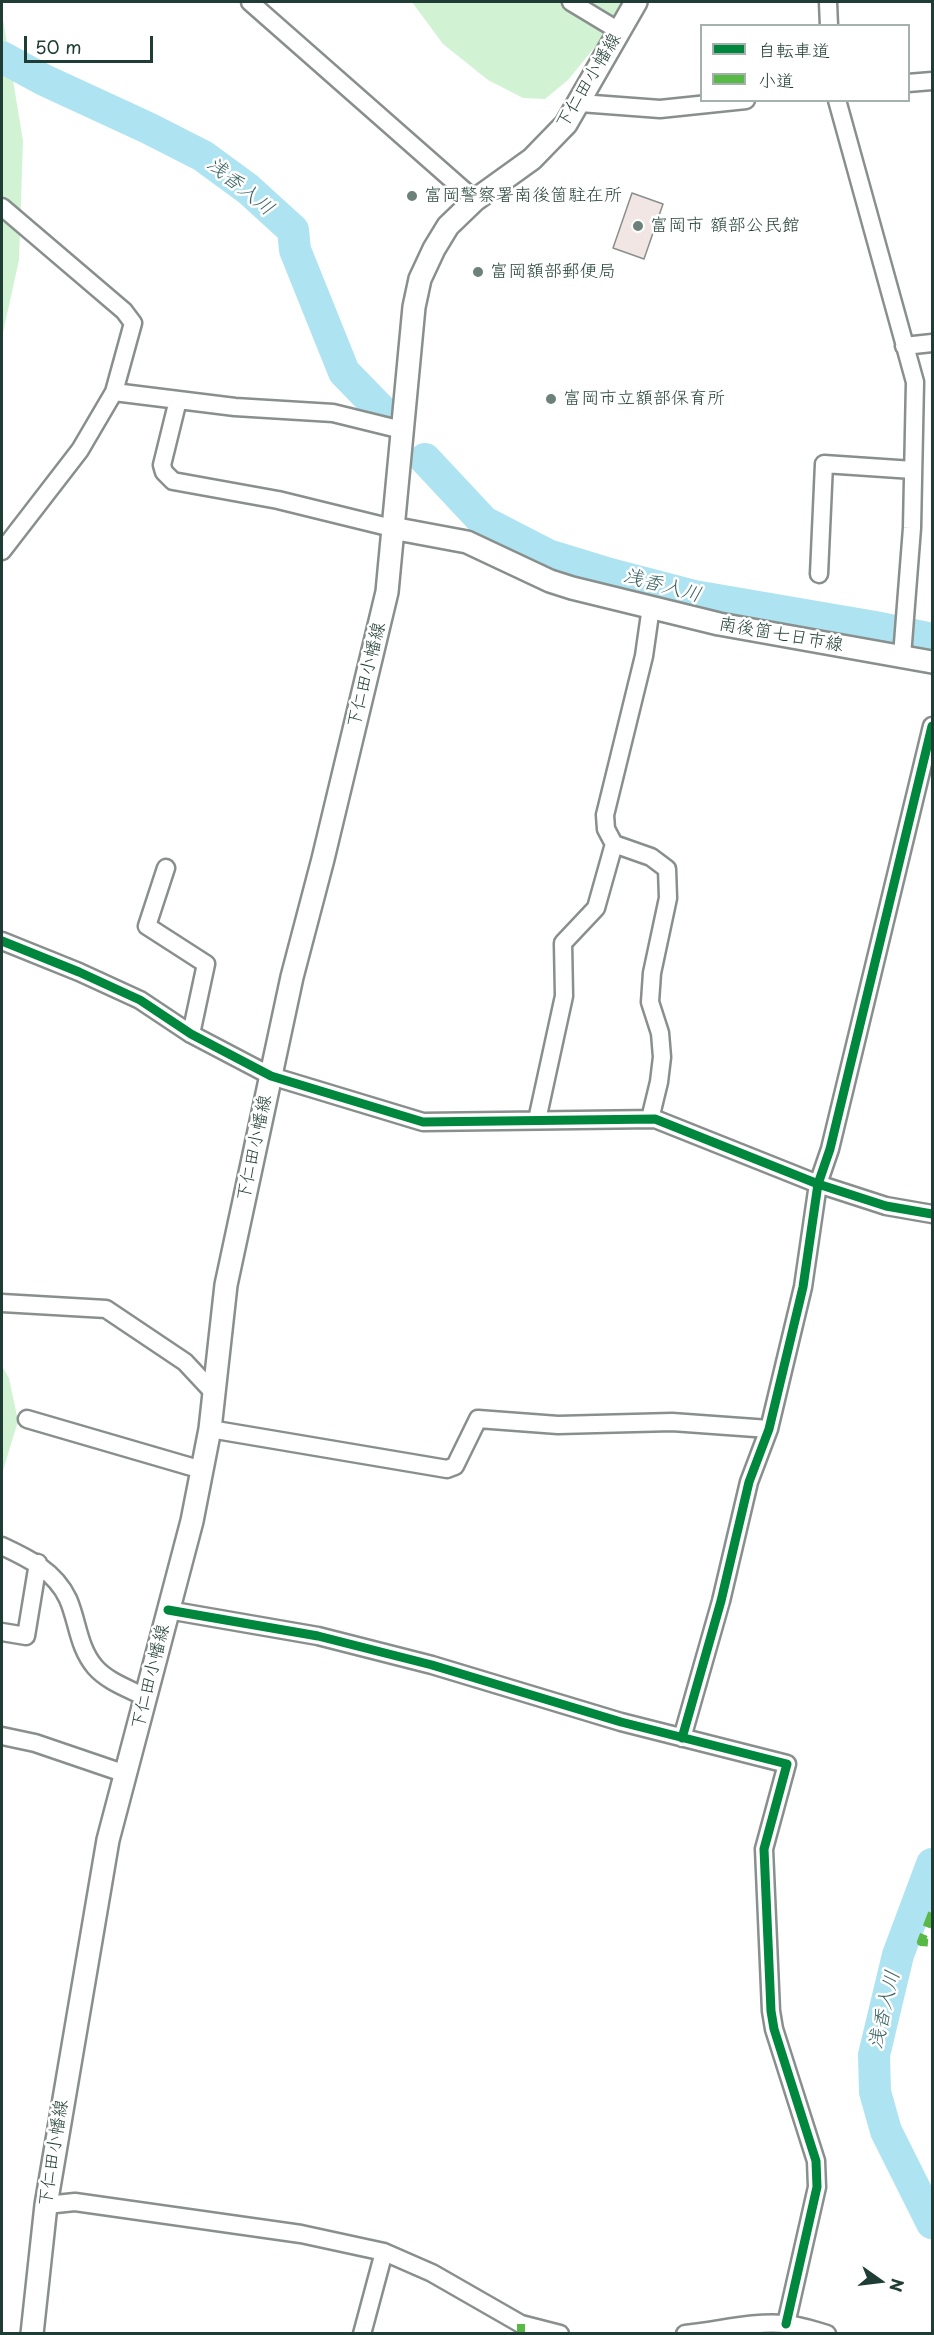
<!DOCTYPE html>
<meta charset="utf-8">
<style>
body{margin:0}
#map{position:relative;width:934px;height:2335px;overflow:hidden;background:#fff;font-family:"Playpen Sans","Klee One",sans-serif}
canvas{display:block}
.frame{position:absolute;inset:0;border:3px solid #1f3d34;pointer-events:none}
.legend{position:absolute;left:700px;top:24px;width:210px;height:78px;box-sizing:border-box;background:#fff;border:2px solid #a5b1ae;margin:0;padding:8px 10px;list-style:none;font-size:18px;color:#1f3d34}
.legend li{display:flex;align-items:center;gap:12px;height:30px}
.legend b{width:30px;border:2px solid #a5b1ae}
.north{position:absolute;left:850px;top:2251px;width:60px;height:60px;-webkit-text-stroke:4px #fff;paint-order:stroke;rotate:104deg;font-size:16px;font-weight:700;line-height:24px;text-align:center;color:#1f3d34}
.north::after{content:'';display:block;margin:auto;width:21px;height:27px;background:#1f3d34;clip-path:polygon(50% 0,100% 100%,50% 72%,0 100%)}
.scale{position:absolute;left:24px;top:36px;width:129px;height:27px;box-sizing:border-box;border:3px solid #1f3d34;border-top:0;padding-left:8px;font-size:18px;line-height:21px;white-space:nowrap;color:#1f3d34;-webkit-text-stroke:4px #fff;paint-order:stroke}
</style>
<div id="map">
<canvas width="934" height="2335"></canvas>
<div class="frame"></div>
<ul class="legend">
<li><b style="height:8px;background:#00873e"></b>自転車道</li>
<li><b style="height:8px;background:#58b947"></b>小道</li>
</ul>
<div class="north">N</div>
<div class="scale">50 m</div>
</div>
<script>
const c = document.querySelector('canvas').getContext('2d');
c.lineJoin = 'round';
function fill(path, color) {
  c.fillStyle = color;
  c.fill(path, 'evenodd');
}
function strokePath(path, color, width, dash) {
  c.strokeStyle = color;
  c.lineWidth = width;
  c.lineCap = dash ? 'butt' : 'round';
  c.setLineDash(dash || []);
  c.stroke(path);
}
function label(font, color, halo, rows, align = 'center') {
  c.font = font + ' "Playpen Sans","Klee One",sans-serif';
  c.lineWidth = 5;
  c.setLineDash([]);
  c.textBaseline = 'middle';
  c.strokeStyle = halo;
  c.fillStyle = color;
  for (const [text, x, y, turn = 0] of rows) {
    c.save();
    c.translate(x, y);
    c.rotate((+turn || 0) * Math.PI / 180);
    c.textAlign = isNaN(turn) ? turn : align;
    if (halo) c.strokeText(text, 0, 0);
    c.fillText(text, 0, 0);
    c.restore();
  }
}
fill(new Path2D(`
 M412,2H639L632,11L594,48L568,80L545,99L523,98L488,80L443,44Z
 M2,13L23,141L19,260L2,337Z
 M2,1366L9,1378L18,1421L2,1474Z`), '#d1f3d4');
strokePath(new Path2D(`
 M2,57L44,80L148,128L203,156L248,189L293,230L295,250L344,372L381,410
 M425,459L484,522L548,555L610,574L694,596L875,627L932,639
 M932,1864L898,1955L874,2055L875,2092L886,2131L932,2223`), '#aee3f2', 32);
const building = new Path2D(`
 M632,193L663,204L644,259L613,248Z`);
fill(building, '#f1e6e4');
strokePath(building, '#898f8d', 1.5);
const minor = new Path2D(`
 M250,2L475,200
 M571,2L619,31
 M828,2L829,26
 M908,83L932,81
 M837,100L915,382L912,528L902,656
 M580,103L660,109L746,100
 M2,207L124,311L133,323L114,392L80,450L2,551
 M904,346L932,343
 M114,392L235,407L333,413L402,430
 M178,400L162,465L164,472L173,481L278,500L392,528
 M819,574L824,464L913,470
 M166,868L147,926L206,964L191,1034
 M2,941L79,972L140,1000L191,1034L271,1076L423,1122L655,1119L818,1184L886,1206L932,1214
 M650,1119L659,1082L662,1057L660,1033L650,1002L652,973L668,898L667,869L651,857L614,844L606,829L605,815L644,656L651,607
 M537,1120L564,996L563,943L596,908L614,844
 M2,1303L106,1309L185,1362L213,1392
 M27,1419L202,1470
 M210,1429L447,1469L455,1466L478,1419L558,1425L672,1422L769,1429
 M2,1546C28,1558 55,1571 68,1599C78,1622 78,1647 95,1667C108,1682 130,1689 147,1698
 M168,1610L318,1636L432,1665L621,1722L787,1764L764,1849L771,2011L774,2029L816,2161L817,2187L786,2324
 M2,1632L26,1636L38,1563
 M2,1736L35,1743L126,1774
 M682,1738L721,1601L749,1482L769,1429L803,1287L818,1184L830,1149L932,726
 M46,2205L75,2202L301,2234L384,2252L432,2273L521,2324L560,2334
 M362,2334L384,2252
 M685,2334C718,2331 752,2321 785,2324C799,2325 813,2330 827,2334`);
const major = new Path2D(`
 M392,528L467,542L550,581L572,588L719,624L932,662
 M32,2334L46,2205L108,1840L192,1521L210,1429L226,1285L292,977L323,859L387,592L414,307L420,279L434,249L448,226L475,200L532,159L566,124L636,2`);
strokePath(minor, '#898f8d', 21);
strokePath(major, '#898f8d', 26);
strokePath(minor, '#fff', 16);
strokePath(major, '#fff', 21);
strokePath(new Path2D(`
 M932,1913L921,1942L932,1943
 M521,2324V2334`), '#58b947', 8, [15, 8]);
strokePath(new Path2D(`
 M2,941L79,972L140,1000L191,1034L271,1076L423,1122L655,1119L818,1184L886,1206L932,1214
 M168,1610L318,1636L432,1665L621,1722L787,1764L764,1849L771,2011L774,2029L816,2161L817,2187L786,2324
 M682,1738L721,1601L749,1482L769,1429L803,1287L818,1184L830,1149L932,726`), '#00873e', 9);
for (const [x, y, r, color] of [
 [412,196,6,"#6d817b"],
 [638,226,6,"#6d817b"],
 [478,272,6,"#6d817b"],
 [551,399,6,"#6d817b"]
]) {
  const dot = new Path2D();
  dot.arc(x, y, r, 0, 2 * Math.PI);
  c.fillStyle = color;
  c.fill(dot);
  strokePath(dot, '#fff', 2);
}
label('18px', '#1f3d34', '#fff', [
 ["下仁田小幡線",589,81,-59],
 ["南後箇七日市線",781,635,10],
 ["下仁田小幡線",367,675,-76],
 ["下仁田小幡線",255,1148,-78],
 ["下仁田小幡線",151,1677,-76],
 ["下仁田小幡線",54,2153,-81]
]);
label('18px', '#1f3d34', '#fff', [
 ["富岡警察署南後箇駐在所",424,196],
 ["富岡市 額部公民館",650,226],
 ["富岡額部郵便局",490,272],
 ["富岡市立額部保育所",563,399]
], 'left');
label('italic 20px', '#3a6462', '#fff', [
 ["浅香入川",240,187,39],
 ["浅香入川",662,586,15],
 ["浅香入川",885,2010,-77]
]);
</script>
